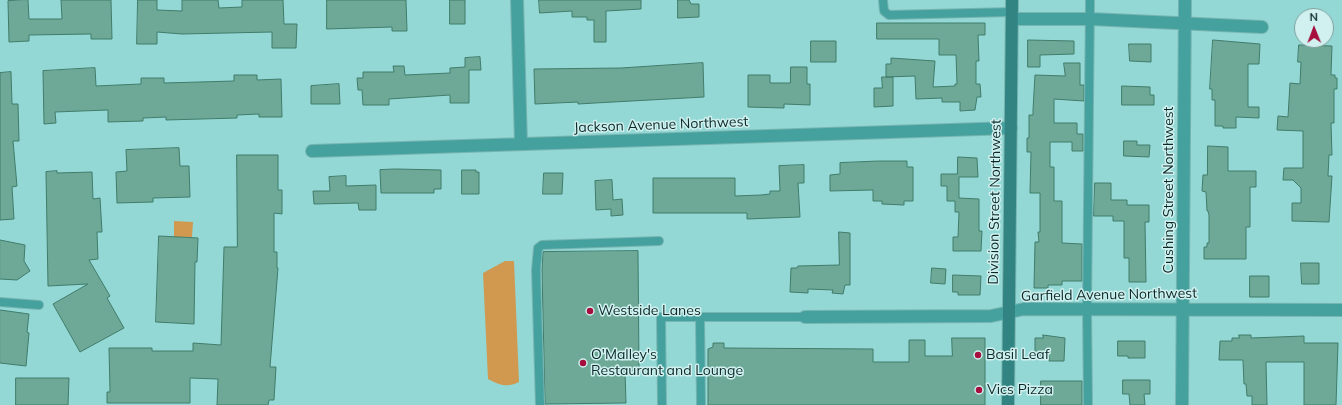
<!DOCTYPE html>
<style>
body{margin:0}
#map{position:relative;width:1342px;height:405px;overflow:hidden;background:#93d8d5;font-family:Mulish,sans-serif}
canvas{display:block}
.north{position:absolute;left:1294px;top:8px;width:40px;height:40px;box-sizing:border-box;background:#d0f1ef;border:1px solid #81a19f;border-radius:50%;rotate:359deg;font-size:11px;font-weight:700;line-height:16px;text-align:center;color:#0b2827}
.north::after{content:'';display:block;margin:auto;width:14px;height:18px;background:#a60e3e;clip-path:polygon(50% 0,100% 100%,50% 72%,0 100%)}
</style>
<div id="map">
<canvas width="1342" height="405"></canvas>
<div class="north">N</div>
</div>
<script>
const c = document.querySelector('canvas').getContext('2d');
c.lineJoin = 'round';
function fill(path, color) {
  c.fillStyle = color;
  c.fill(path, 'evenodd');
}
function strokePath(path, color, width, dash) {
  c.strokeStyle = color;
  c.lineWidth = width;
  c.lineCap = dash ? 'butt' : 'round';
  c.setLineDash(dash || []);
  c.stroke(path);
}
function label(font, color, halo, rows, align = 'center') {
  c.font = font + ' Mulish,sans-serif';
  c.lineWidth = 3;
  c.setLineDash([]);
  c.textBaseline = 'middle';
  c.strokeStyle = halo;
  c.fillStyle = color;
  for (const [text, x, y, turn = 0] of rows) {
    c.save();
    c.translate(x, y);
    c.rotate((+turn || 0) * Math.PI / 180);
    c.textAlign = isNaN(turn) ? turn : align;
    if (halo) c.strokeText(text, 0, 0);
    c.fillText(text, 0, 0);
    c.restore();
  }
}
fill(new Path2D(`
 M174,221L193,222L192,237H174Z
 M505,261H514L519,382C507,388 499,385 488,379L483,273Z`), '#d0994f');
const building = new Path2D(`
 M28,0L29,19H62L61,0H111L112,39H91V34L29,35V41L9,42L8,1Z
 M138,0H157V10L182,11V0H218L219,8L242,7V0H283L284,24H297L296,48H272V32L182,34L157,32V44H137Z
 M327,0H406L407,31H392V27L327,29Z
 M450,0H465V24H450Z
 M539,0H641V9L606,11V42H594V20H587V17H572V11L540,13Z
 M678,0H689L691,4H699V17L678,18Z
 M877,23H985V35H978L979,61H976V84H980L981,97H977L975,110L960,111V102H942V98L916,99L915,76L886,77V64H891V58L935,61L933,87L955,86V84H957L956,55H939V39H877Z
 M1028,40L1074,41V54L1040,55V67H1028Z
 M1213,40L1260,44L1259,64H1248V107H1259V118L1236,117V128H1223V126H1215V100H1212V89H1210Z
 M811,41H836V62H811Z
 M1129,44H1151V62L1130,61Z
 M1299,45L1332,46L1331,75H1335V78H1337V89H1334V123H1331L1332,155H1329L1328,176H1332L1329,222L1292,221V203H1301V188L1293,180H1283L1284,168H1303V131L1277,130L1278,116L1288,117L1290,83L1300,84L1301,62H1298Z
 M480,57L481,70H469V103H450V95L389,99V105H363L362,90H358L357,78H363V72H394L393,66H404L405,75L450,73V68L465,67V58Z
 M703,63L704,97L595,103L578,104V102L535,104L534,69L621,68Z
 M1064,63H1080V85H1084V101L1054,99V123H1077V134H1083V151H1072V142H1050V167H1054V201H1062V243L1082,244V281H1062V285H1048V288H1034L1035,242H1039L1038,232H1040V193H1030L1031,152H1027V138H1029V115H1033V110L1035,75L1065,76Z
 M791,67H807V84H810V105L784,104V108L748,107V75H770V83H790Z
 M95,68L96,86L141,84V78H164V83L234,81V75H257V80L281,79L282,117H259V114L237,115V118L166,120V117L143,118V121L108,122V110L55,112L56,123L44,124L43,71Z
 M11,72L12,104H18L19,141H13L17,186L12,187L14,219L0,220V73Z
 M882,77H893V106L874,107V88H882Z
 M339,84L340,104H311V86Z
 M1122,86L1150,87V95H1154V105H1122Z
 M1124,141H1137V145H1150L1149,157L1124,156Z
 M1208,146L1228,147V171H1256V187H1250V227H1246V259H1204V247H1207V243H1209V215L1208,211H1207L1206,192L1202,191L1203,175H1207Z
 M179,148L180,166H189L190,197L153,198V202L117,203L116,172L127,171L126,150Z
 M237,155H278V190H282V214L274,213V252H277V268H278L270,367H276L274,400H269L268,405H217L218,379L190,378V403H107V392H110L109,348H152V351H193V343L221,345L224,247H237Z
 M958,157L977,158L978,177H959V198L979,199V231H982L981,251H953V237H958L959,212H955V201H947V186H941V174H957Z
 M879,161H907V167H913V201H904V205L882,204V201H873V190L830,191V175L840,174V163Z
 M804,165V183H798L800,217L747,219V213H653V178H735V196L761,195L770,194V191H780L779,166Z
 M396,169L441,170V189H434V193H381L380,170Z
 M462,170H476V172H479V194H462Z
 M57,171V173L92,172L93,199L100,198L102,232H97L98,259L89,260L110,296L107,298L124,328L80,352L53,304L88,284L48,286L46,172Z
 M544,173H563L562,194H543Z
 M346,176V186L376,185V210H359L358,203L314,204L313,191H330L329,177Z
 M612,180L613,200L622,199L623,215L611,216V209L596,210L595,181Z
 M1095,183H1111V200H1127V205H1149V222H1145L1146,282H1129V258H1124V221H1113V216H1094Z
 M839,232L850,233V285H845L843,294L832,293L833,290L808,289V293L790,292L791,268H797L798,266L839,265Z
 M159,236L198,238L197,262H195L194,324L156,322Z
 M0,240L25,245L24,261L30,271L17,280L0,279Z
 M638,251L639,370L625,371L626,403L545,404L542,270L543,252Z
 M1301,263H1319V284H1302Z
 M932,268L946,269L945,284L931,283Z
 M953,275L981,276L980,295H958V292H953Z
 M1250,276H1269V297H1250Z
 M0,310L29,314L27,332L29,333L26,366L0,363Z
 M1043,335L1065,338L1064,361H1049V356H1035V338H1043Z
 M1239,335H1251V338L1304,336V343H1338L1336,405H1304V362H1266L1267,405H1252V396H1247L1246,384H1244L1243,360H1219L1220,341H1232V338H1239Z
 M952,338H985V405H708V349L713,347V343H724V348L873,349V362H909V340H925V356H952Z
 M1118,341H1145V358H1128V356H1118Z
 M16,378H69L68,405H16Z
 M1123,380H1150V394H1144L1145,405H1130L1129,394H1123Z
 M1041,381H1082V405H1041Z`);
fill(building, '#6da996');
strokePath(building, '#417c6b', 1);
const lane = new Path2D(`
 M883,0L884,11L889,15L1012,12
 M0,302L39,305
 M700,317H805
 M540,405L536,270L538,248L542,245L659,241
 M662,405L661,317H700L701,405
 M1088,405L1087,309L1090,0`);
const street = new Path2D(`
 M517,0L521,144
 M1012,19H1090L1262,27
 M312,151L1011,128
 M805,317L991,316L1024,309L1342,310
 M1182,405L1185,0`);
const secondary = new Path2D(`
 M1008,405L1012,0`);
strokePath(lane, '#78b5b2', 10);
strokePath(street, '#78b5b2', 14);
strokePath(secondary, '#78b5b2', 14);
strokePath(lane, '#45a19e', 8);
strokePath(street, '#45a19e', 12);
strokePath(secondary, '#318481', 12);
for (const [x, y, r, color] of [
 [590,311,4,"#a60e3e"],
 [978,355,4,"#a60e3e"],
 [583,363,4,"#a60e3e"],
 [979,390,4,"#a60e3e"]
]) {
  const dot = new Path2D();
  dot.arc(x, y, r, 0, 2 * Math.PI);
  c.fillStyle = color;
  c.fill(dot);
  strokePath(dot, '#d0f1ef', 1.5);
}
label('14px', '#0b2827', '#d0f1ef', [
 ["Jackson Avenue Northwest",661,125,-2],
 ["Cushing Street Northwest",1169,190,-90],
 ["Division Street Northwest",995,202,-89],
 ["Garfield Avenue Northwest",1109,295,-1]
]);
label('14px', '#0b2827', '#d0f1ef', [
 ["Westside Lanes",598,311],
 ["O'Malley's",591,355],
 ["Restaurant and Lounge",591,371],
 ["Basil Leaf",986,355],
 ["Vics Pizza",987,390]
], 'left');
</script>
